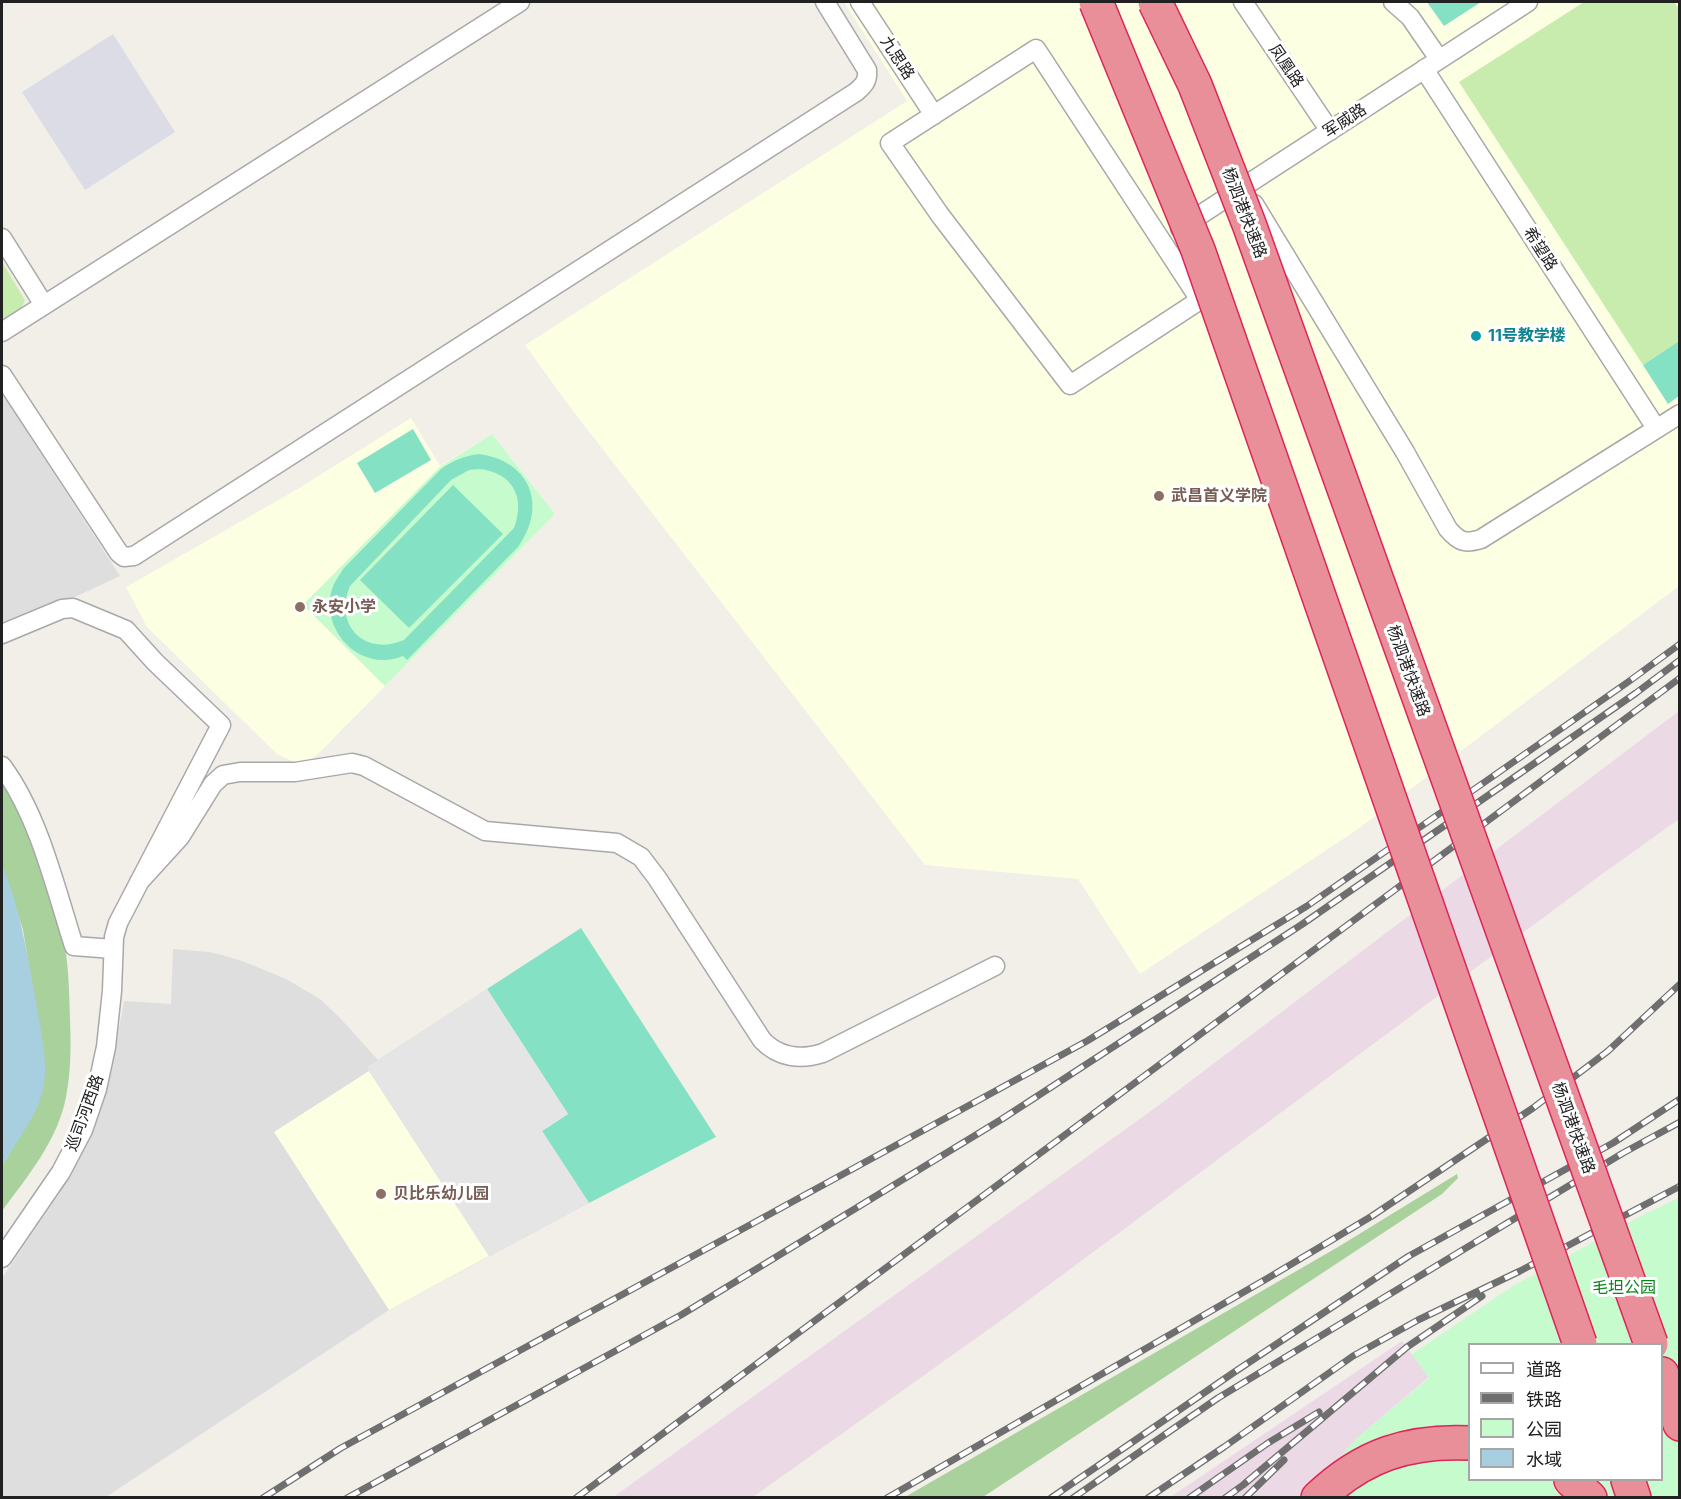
<!DOCTYPE html>
<meta charset="utf-8">
<style>
body{margin:0}
#map{position:relative;width:1681px;height:1499px;overflow:hidden;background:#f1efe8;font-family:Inter,"Noto Sans SC",sans-serif}
canvas{display:block}
.frame{position:absolute;inset:0;border:3px solid #212121;pointer-events:none}
.legend{position:absolute;left:1468px;top:1343px;width:195px;height:138px;box-sizing:border-box;background:#fff;border:2px solid #a6a6a6;margin:0;padding:8px 10px;list-style:none;font-size:18px;color:#212121}
.legend li{display:flex;align-items:center;gap:12px;height:30px}
.legend b{width:30px;border:2px solid #a6a6a6}
</style>
<div id="map">
<canvas width="1681" height="1499"></canvas>
<div class="frame"></div>
<ul class="legend">
<li><b style="height:8px;background:#fff"></b>道路</li>
<li><b style="height:8px;background:#6f6f6f"></b>铁路</li>
<li><b style="height:16px;background:#c5fbcd"></b>公园</li>
<li><b style="height:16px;background:#a7cfe0"></b>水域</li>
</ul>
</div>
<script>
const c = document.querySelector('canvas').getContext('2d');
c.lineJoin = 'round';
function fill(path, color) {
  c.fillStyle = color;
  c.fill(path, 'evenodd');
}
function strokePath(path, color, width, dash) {
  c.strokeStyle = color;
  c.lineWidth = width;
  c.lineCap = dash ? 'butt' : 'round';
  c.setLineDash(dash || []);
  c.stroke(path);
}
function label(font, color, halo, rows, align = 'center') {
  c.font = font + ' Inter,"Noto Sans SC",sans-serif';
  c.lineWidth = 6;
  c.setLineDash([]);
  c.textBaseline = 'middle';
  c.strokeStyle = halo;
  c.fillStyle = color;
  for (const [text, x, y, turn = 0] of rows) {
    c.save();
    c.translate(x, y);
    c.rotate((+turn || 0) * Math.PI / 180);
    c.textAlign = isNaN(turn) ? turn : align;
    if (halo) c.strokeText(text, 0, 0);
    c.fillText(text, 0, 0);
    c.restore();
  }
}
fill(new Path2D(`
 M2,393L120,576L2,631Z
 M173,949L209,952L226,956L245,962L286,979L320,999L340,1018L378,1060L487,989L542,1131L589,1203L389,1310L106,1497L2,1498V1278L57,1197L76,1163L101,1104L111,1073L124,1001L171,1004Z`), '#dfdede');
fill(new Path2D(`
 M1679,711V819L1598,877L1003,1319L753,1497L612,1498L1155,1108Z
 M1402,1341L1429,1377L1356,1439L1304,1497L1169,1498Z`), '#ebd9e6');
fill(new Path2D(`
 M844,2H1679V586L1358,829L1140,974L1078,879L925,865L570,407L525,345L907,101Z
 M411,418L440,466L492,434L555,514L312,760L304,765L298,764L277,754L147,627L126,587L296,490Z
 M369,1071L489,1256L389,1310L274,1132Z`), '#fdffe3');
fill(new Path2D(`
 M1584,2H1674L1680,10L1679,341L1643,365L1459,82Z
 M2,262L25,300L20,311L2,324Z`), '#c8ecad');
fill(new Path2D(`
 M2,781C29,828 49,881 62,933C69,961 69,992 70,1020C71,1045 71,1072 66,1097C58,1140 27,1177 2,1211V1166L38,1105L45,1071L43,1048L23,930L2,865Z
 M1457,1174L1458,1178L1442,1194L983,1497H905L1338,1247Z`), '#a8d19c');
fill(new Path2D(`
 M492,434L555,514L385,686L303,605L440,467Z
 M1679,1198V1497L1304,1498L1356,1439L1429,1378L1412,1354L1513,1286L1645,1214ZM1470,1344H1662V1480H1470Z`), '#c5fbcd');
fill(new Path2D(`
 M1427,2H1481L1444,26Z
 M1679,341V396L1668,404L1643,365Z
 M413,429L431,460L375,493L357,463Z
 M479,454C530,461 548,505 518,547L407,660L403,656C363,673 322,634 331,593C333,583 339,576 344,568L441,469C454,460 464,456 479,454ZM479,469C512,472 526,497 514,528L404,640C365,657 333,625 350,586L451,480L469,470Z
 M453,485L503,534L409,628L360,580Z
 M581,928L716,1137L589,1203L542,1131L568,1114L487,989Z`), '#85e1c4');
fill(new Path2D(`
 M487,989L568,1114L542,1131L589,1203L489,1256L367,1067Z`), '#e5e5e5');
fill(new Path2D(`
 M113,34L175,132L85,190L22,92Z`), '#dcdce7');
fill(new Path2D(`
 M2,865C21,910 28,959 37,1007C41,1035 50,1066 42,1094C35,1119 15,1143 2,1166Z`), '#a7cfe0');
const street = new Path2D(`
 M860,2L934,115
 M1243,2L1330,131
 M1393,2L1410,17L1439,59
 M1036,49L1200,300L1070,385L940,215L890,143Z
 M1424,69L1656,428
 M1254,204L1405,452L1448,529C1459,542 1465,544 1481,539L1680,414
 M1180,228L1528,2
 M2,238L44,305
 M2,332L520,2
 M2,375L119,553L124,557L134,556L856,92C864,85 868,81 867,70L825,2
 M2,634L62,609L73,608L126,630L155,662L221,725L118,923L114,937L112,991L106,1047L97,1089L83,1130L61,1172L2,1258
 M2,766C39,816 55,887 74,946L113,949
 M139,882L180,837L213,784L223,775L240,772H295L352,763L364,766L485,831L617,843L641,857L657,878L762,1040C779,1058 801,1060 823,1053L995,966`);
const highway = new Path2D(`
 M1662,1374L1680,1424
 M1571,1480L1590,1498
 M1628,1480L1634,1498
 M1318,1498C1363,1455 1409,1440 1470,1443`);
strokePath(street, '#a8a8a8', 21);
strokePath(highway, '#df2558', 36);
strokePath(street, '#fff', 18);
strokePath(highway, '#e98f99', 33);
const rail = new Path2D(`
 M263,1498L341,1448L1087,1041L1307,906L1628,682L1680,644
 M347,1498L681,1315L1002,1119L1301,925L1636,693L1680,660
 M576,1498L1680,678
 M887,1498L1268,1278L1372,1216L1533,1108L1608,1051L1680,984
 M1051,1498L1233,1373L1409,1256L1613,1143L1680,1099
 M1073,1498L1218,1398L1623,1153L1680,1122
 M1148,1498L1224,1447L1353,1356L1418,1320L1520,1271L1680,1186
 M1189,1498L1268,1443L1319,1412
 M1225,1498L1243,1485L1407,1347L1482,1296
 M1245,1498L1284,1460`);
strokePath(rail, '#6f6f6f', 7);
strokePath(rail, '#fff', 4.5, [14]);
const highwayBridge = new Path2D(`
 M1096,2L1198,250L1580,1344
 M1155,2L1195,85L1249,224L1651,1344`);
strokePath(highwayBridge, '#df2558', 36, []);
strokePath(highwayBridge, '#e98f99', 33);
for (const [x, y, r, color] of [
 [1476,336,6,"#0f9aa8"],
 [1159,496,6,"#8d6e63"],
 [300,607,6,"#8d6e63"],
 [381,1194,6,"#8d6e63"]
]) {
  const dot = new Path2D();
  dot.arc(x, y, r, 0, 2 * Math.PI);
  c.fillStyle = color;
  c.fill(dot);
  strokePath(dot, '#fff', 2);
}
label('16px', '#212121', '#fff', [
 ["九思路",897,58,57],
 ["凤凰路",1286,66,56],
 ["军威路",1345,121,-33],
 ["杨泗港快速路",1244,213,69],
 ["希望路",1540,249,57],
 ["杨泗港快速路",1408,671,70],
 ["巡司河西路",85,1113,-70],
 ["杨泗港快速路",1573,1128,70]
]);
label('bold 16px', '#0d838f', '#fff', [
 ["11号教学楼",1488,336]
], 'left');
label('bold 16px', '#785e54', '#fff', [
 ["武昌首义学院",1171,496],
 ["永安小学",312,607],
 ["贝比乐幼儿园",393,1194]
], 'left');
label('16px', '#09851c', '#fff', [
 ["毛坦公园",1624,1288]
]);
</script>
